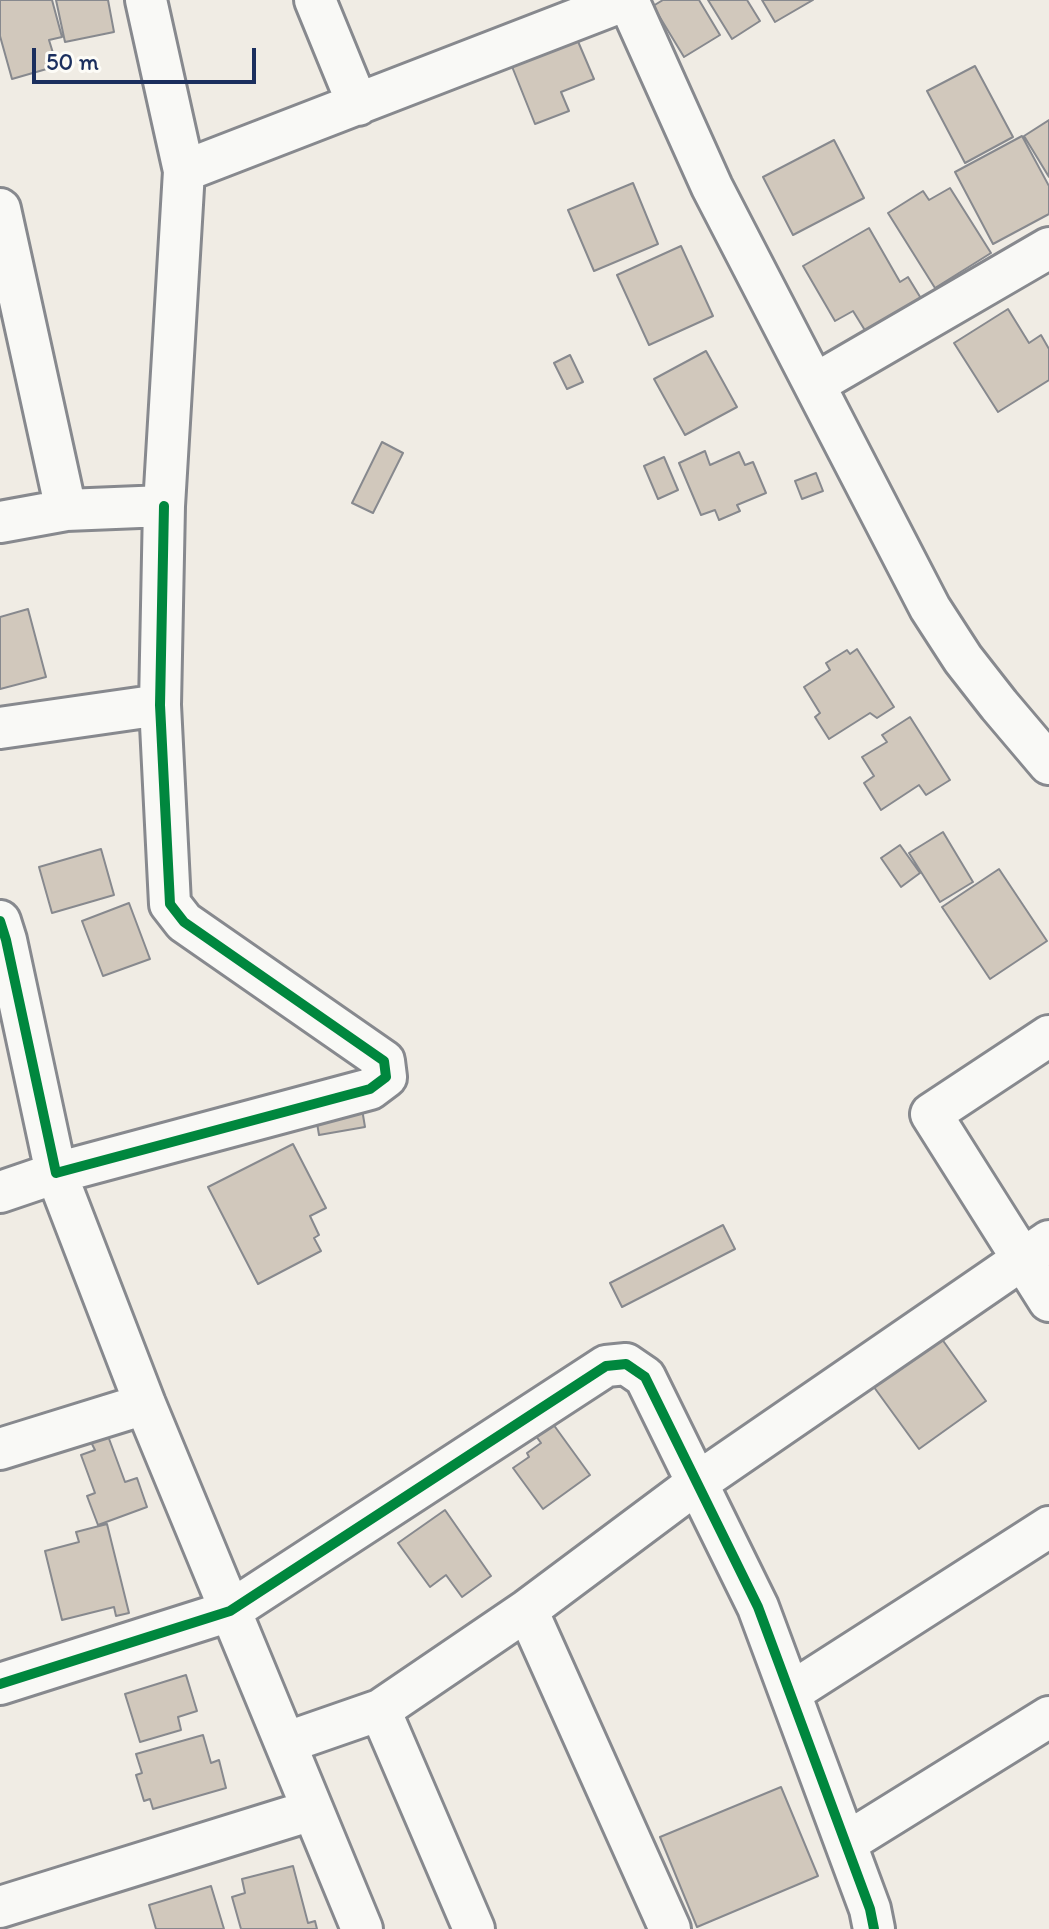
<!DOCTYPE html>
<style>
body{margin:0}
#map{position:relative;width:1049px;height:1929px;overflow:hidden;background:#f0ece4;font-family:Itim,sans-serif}
canvas{display:block}
.scale{position:absolute;left:32px;top:48px;width:224px;height:36px;box-sizing:border-box;border:4px solid #1b2f5e;border-top:0;padding-left:10px;font-size:24px;line-height:28px;white-space:nowrap;color:#1b2f5e;-webkit-text-stroke:6px #fdfcf7;paint-order:stroke}
</style>
<div id="map">
<canvas width="1049" height="1929"></canvas>
<div class="scale">50 m</div>
</div>
<script>
const c = document.querySelector('canvas').getContext('2d');
c.lineJoin = 'round';
function fill(path, color) {
  c.fillStyle = color;
  c.fill(path, 'evenodd');
}
function strokePath(path, color, width, dash) {
  c.strokeStyle = color;
  c.lineWidth = width;
  c.lineCap = dash ? 'butt' : 'round';
  c.setLineDash(dash || []);
  c.stroke(path);
}
const building = new Path2D(`
 M0,0H52L62,37L49,40L57,66L12,79L0,36Z
 M56,0H108L114,32L65,42Z
 M663,0H699L720,35L684,57L653,6Z
 M708,0H747L760,21L732,39Z
 M762,0H813L775,22Z
 M574,32L594,79L561,92L569,111L535,124L509,59Z
 M975,66L1013,137L965,163L927,91Z
 M1049,120V177L1024,136Z
 M1022,136L1049,186V214L993,244L955,172Z
 M834,140L864,198L793,235L763,177Z
 M633,183L658,244L594,271L568,210Z
 M950,188L991,253L935,288L888,213L923,191L929,200Z
 M869,228L900,282L908,277L922,300L866,332L853,311L835,321L803,266Z
 M681,246L713,316L649,345L617,275Z
 M1008,309L1029,343L1041,335L1049,349V380L998,412L954,343Z
 M706,351L737,407L685,435L654,379Z
 M570,355L583,382L567,389L554,363Z
 M382,442L403,453L373,513L352,503Z
 M705,451L710,465L739,452L745,465L753,462L766,493L737,505L740,511L719,520L715,510L701,515L679,463Z
 M664,457L678,490L658,499L644,466Z
 M816,473L823,491L802,499L795,481Z
 M28,609L46,677L0,689V617Z
 M857,649L894,707L877,718L870,713L829,739L815,717L820,713L804,687L830,670L826,663L847,650L850,654Z
 M910,717L950,780L926,795L919,785L881,810L864,783L874,776L862,757L887,742L882,735Z
 M943,832L973,882L940,902L909,853Z
 M900,845L920,873L901,887L881,858Z
 M101,849L114,895L52,913L39,867Z
 M999,869L1047,941L990,979L942,907Z
 M129,903L150,959L103,976L82,921Z
 M361,1103L365,1127L319,1135L315,1111Z
 M293,1144L326,1208L310,1216L319,1235L314,1238L321,1251L258,1284L208,1187Z
 M723,1225L735,1249L622,1307L610,1283Z
 M939,1335L986,1401L919,1449L871,1383Z
 M553,1424L590,1475L543,1509L513,1468L529,1457L527,1453L541,1443L536,1436Z
 M108,1436L125,1482L137,1478L147,1507L98,1525L87,1496L95,1493L81,1455L95,1450L91,1442Z
 M445,1510L491,1576L462,1597L446,1575L430,1587L398,1543Z
 M107,1524L129,1613L116,1616L114,1607L62,1620L45,1551L79,1542L76,1532Z
 M186,1675L197,1711L178,1717L181,1730L140,1742L125,1694Z
 M203,1735L211,1763L219,1760L226,1788L153,1809L150,1799L144,1801L136,1775L142,1773L136,1754Z
 M781,1787L818,1876L697,1927L660,1837Z
 M293,1866L308,1923L315,1921L317,1929H241L232,1897L245,1893L242,1879Z
 M211,1886L224,1929H156L149,1905Z`);
fill(building, '#d1c8bc');
strokePath(building, '#87898e', 2);
const minor = new Path2D(`
 M315,0L358,105
 M628,0L712,187L930,608L963,659L999,705L1049,764
 M184,171L626,0
 M0,209L66,510L164,506L184,171L146,0
 M815,384L1049,248
 M0,522L66,510
 M0,728L160,705
 M0,921L6,940L56,1173L370,1089L386,1077L384,1061L184,922L170,904L160,705L164,506
 M1049,1036L931,1114L1049,1301
 M0,1192L56,1173L145,1404L362,1929
 M0,1449L145,1404
 M527,1610L670,1929
 M0,1684L230,1611L606,1366L626,1364L645,1377L758,1607L870,1909L874,1929
 M790,1693L1049,1527
 M380,1710L474,1929
 M285,1743L380,1710L527,1610L697,1483L1049,1241
 M846,1843L1049,1717
 M0,1907L312,1810`);
strokePath(minor, '#87898e', 46);
strokePath(minor, '#f9f9f6', 40);
strokePath(new Path2D(`
 M0,921L6,940L56,1173L370,1089L386,1077L384,1061L184,922L170,904L160,705L164,506
 M0,1684L230,1611L606,1366L626,1364L645,1377L758,1607L870,1909L874,1929`), '#00873e', 10);
</script>
